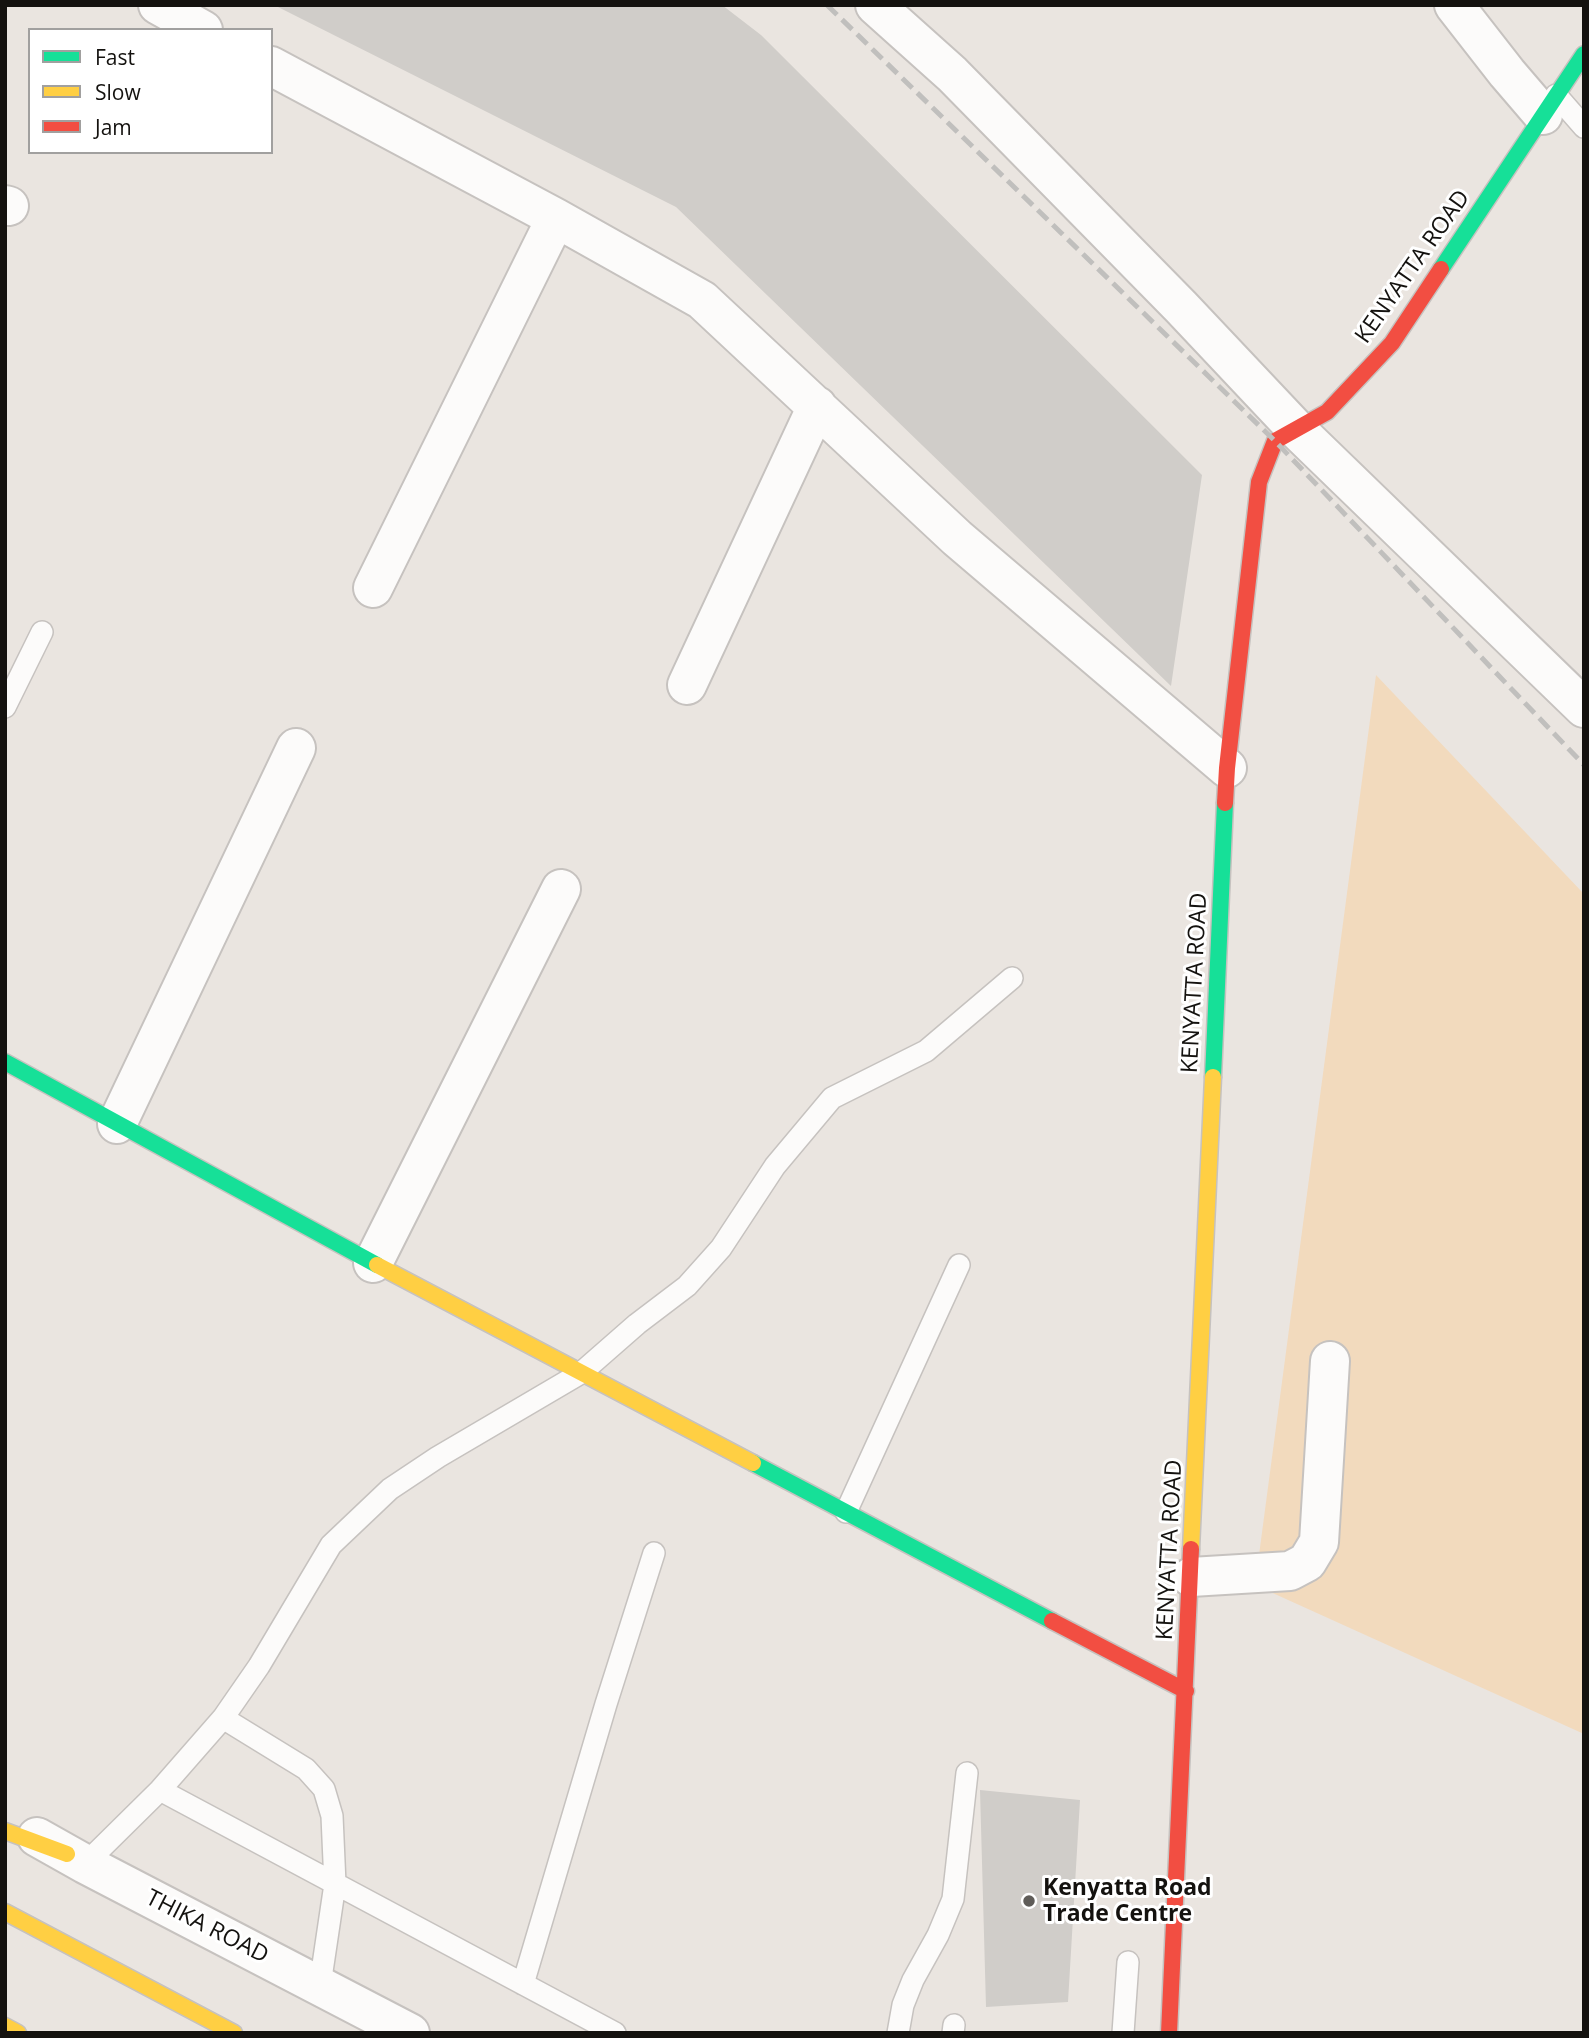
<!DOCTYPE html>
<style>
body{margin:0}
#map{position:relative;width:1589px;height:2038px;overflow:hidden;background:#eae5e0;font-family:"Open Sans",sans-serif}
canvas{display:block}
.frame{position:absolute;inset:0;border:7px solid #14120f;pointer-events:none}
.legend{position:absolute;left:28px;top:28px;width:245px;height:126px;box-sizing:border-box;background:#fff;border:2px solid #a1a09f;margin:0;padding:9px 12px;list-style:none;font-size:21px;color:#14120f}
.legend li{display:flex;align-items:center;gap:14px;height:35px}
.legend b{width:35px;border:2px solid #a1a09f}
</style>
<div id="map">
<canvas width="1589" height="2038"></canvas>
<div class="frame"></div>
<ul class="legend">
<li><b style="height:9px;background:#16e098"></b>Fast</li>
<li><b style="height:9px;background:#ffcf43"></b>Slow</li>
<li><b style="height:9px;background:#f24e42"></b>Jam</li>
</ul>
</div>
<script>
const c = document.querySelector('canvas').getContext('2d');
c.lineJoin = 'round';
function fill(path, color) {
  c.fillStyle = color;
  c.fill(path, 'evenodd');
}
function strokePath(path, color, width, dash) {
  c.strokeStyle = color;
  c.lineWidth = width;
  c.lineCap = dash ? 'butt' : 'round';
  c.setLineDash(dash || []);
  c.stroke(path);
}
function label(font, color, halo, rows, align = 'center') {
  c.font = font + ' "Open Sans",sans-serif';
  c.lineWidth = 6;
  c.setLineDash([]);
  c.textBaseline = 'middle';
  c.strokeStyle = halo;
  c.fillStyle = color;
  for (const [text, x, y, turn = 0] of rows) {
    c.save();
    c.translate(x, y);
    c.rotate((+turn || 0) * Math.PI / 180);
    c.textAlign = isNaN(turn) ? turn : align;
    if (halo) c.strokeText(text, 0, 0);
    c.fillText(text, 0, 0);
    c.restore();
  }
}
fill(new Path2D(`
 M1376,675L1584,894V1734L1255,1585Z`), '#f2dabd');
fill(new Path2D(`
 M274,5H722L761,35L1202,475L1171,686L676,207Z
 M980,1790L1080,1800L1068,2002L986,2007Z`), '#d0cdc9');
const lane = new Path2D(`
 M1556,95L1584,127
 M5,707L42,632
 M846,1512L959,1265
 M223,1718L306,1769L324,1789L332,1816L335,1884L320,1985
 M160,1790L615,2033
 M85,1864L160,1790L223,1718L259,1666L331,1545L390,1489L438,1457L581,1373L637,1324L687,1286L721,1248L775,1166L832,1098L926,1051L1012,978
 M523,1984L606,1704L654,1553
 M898,2033L903,2005L913,1980L938,1935L953,1899L967,1773
 M953,2033L954,2025
 M1123,2033L1128,1962`);
const street = new Path2D(`
 M158,5L203,30
 M875,5L952,74L1181,307L1297,430L1584,708
 M1454,5L1507,73L1543,115
 M271,66L556,218L702,300L957,538L1227,768
 M5,205L9,206
 M373,588L556,218
 M687,685L817,406
 M117,1124L296,748
 M373,1263L561,889
 M1191,1577L1290,1571L1307,1562L1319,1542L1330,1361
 M37,1837L85,1864L410,2033`);
const fast = new Path2D(`
 M1441,269L1584,54
 M5,1062L377,1265
 M1213,1077L1225,803
 M753,1463L1052,1621`);
const slow = new Path2D(`
 M377,1265L753,1463
 M1191,1549L1213,1077
 M5,1831L67,1854
 M5,1912L234,2033
 M5,2026L18,2033`);
const jam = new Path2D(`
 M1225,803L1227,768L1259,482L1275,441L1327,412L1392,343L1441,269
 M1052,1621L1186,1691
 M1169,2033L1191,1549`);
strokePath(lane, '#c6c2bf', 24);
strokePath(street, '#c6c2bf', 42);
strokePath(fast, '#c6c2bf', 19);
strokePath(slow, '#c6c2bf', 19);
strokePath(jam, '#c6c2bf', 19);
strokePath(lane, '#fcfbfa', 21);
strokePath(street, '#fcfbfa', 38);
strokePath(fast, '#16e098', 16);
strokePath(slow, '#ffcf43', 16);
strokePath(jam, '#f24e42', 16);
strokePath(new Path2D(`
 M827,5L1275,441L1584,765`), '#c0bfbd', 5, [14, 7]);
for (const [x, y, r, color] of [
 [1029,1901,7,"#5f5c58"]
]) {
  const dot = new Path2D();
  dot.arc(x, y, r, 0, 2 * Math.PI);
  c.fillStyle = color;
  c.fill(dot);
  strokePath(dot, '#fff', 2.5);
}
label('23px', '#14120f', '#fff', [
 ["KENYATTA ROAD",1413,267,-55],
 ["KENYATTA ROAD",1195,983,-87],
 ["KENYATTA ROAD",1170,1550,-87],
 ["THIKA ROAD",207,1927,27]
]);
label('bold 23px', '#14120f', '#fff', [
 ["Kenyatta Road",1043,1888],
 ["Trade Centre",1043,1914]
], 'left');
</script>
